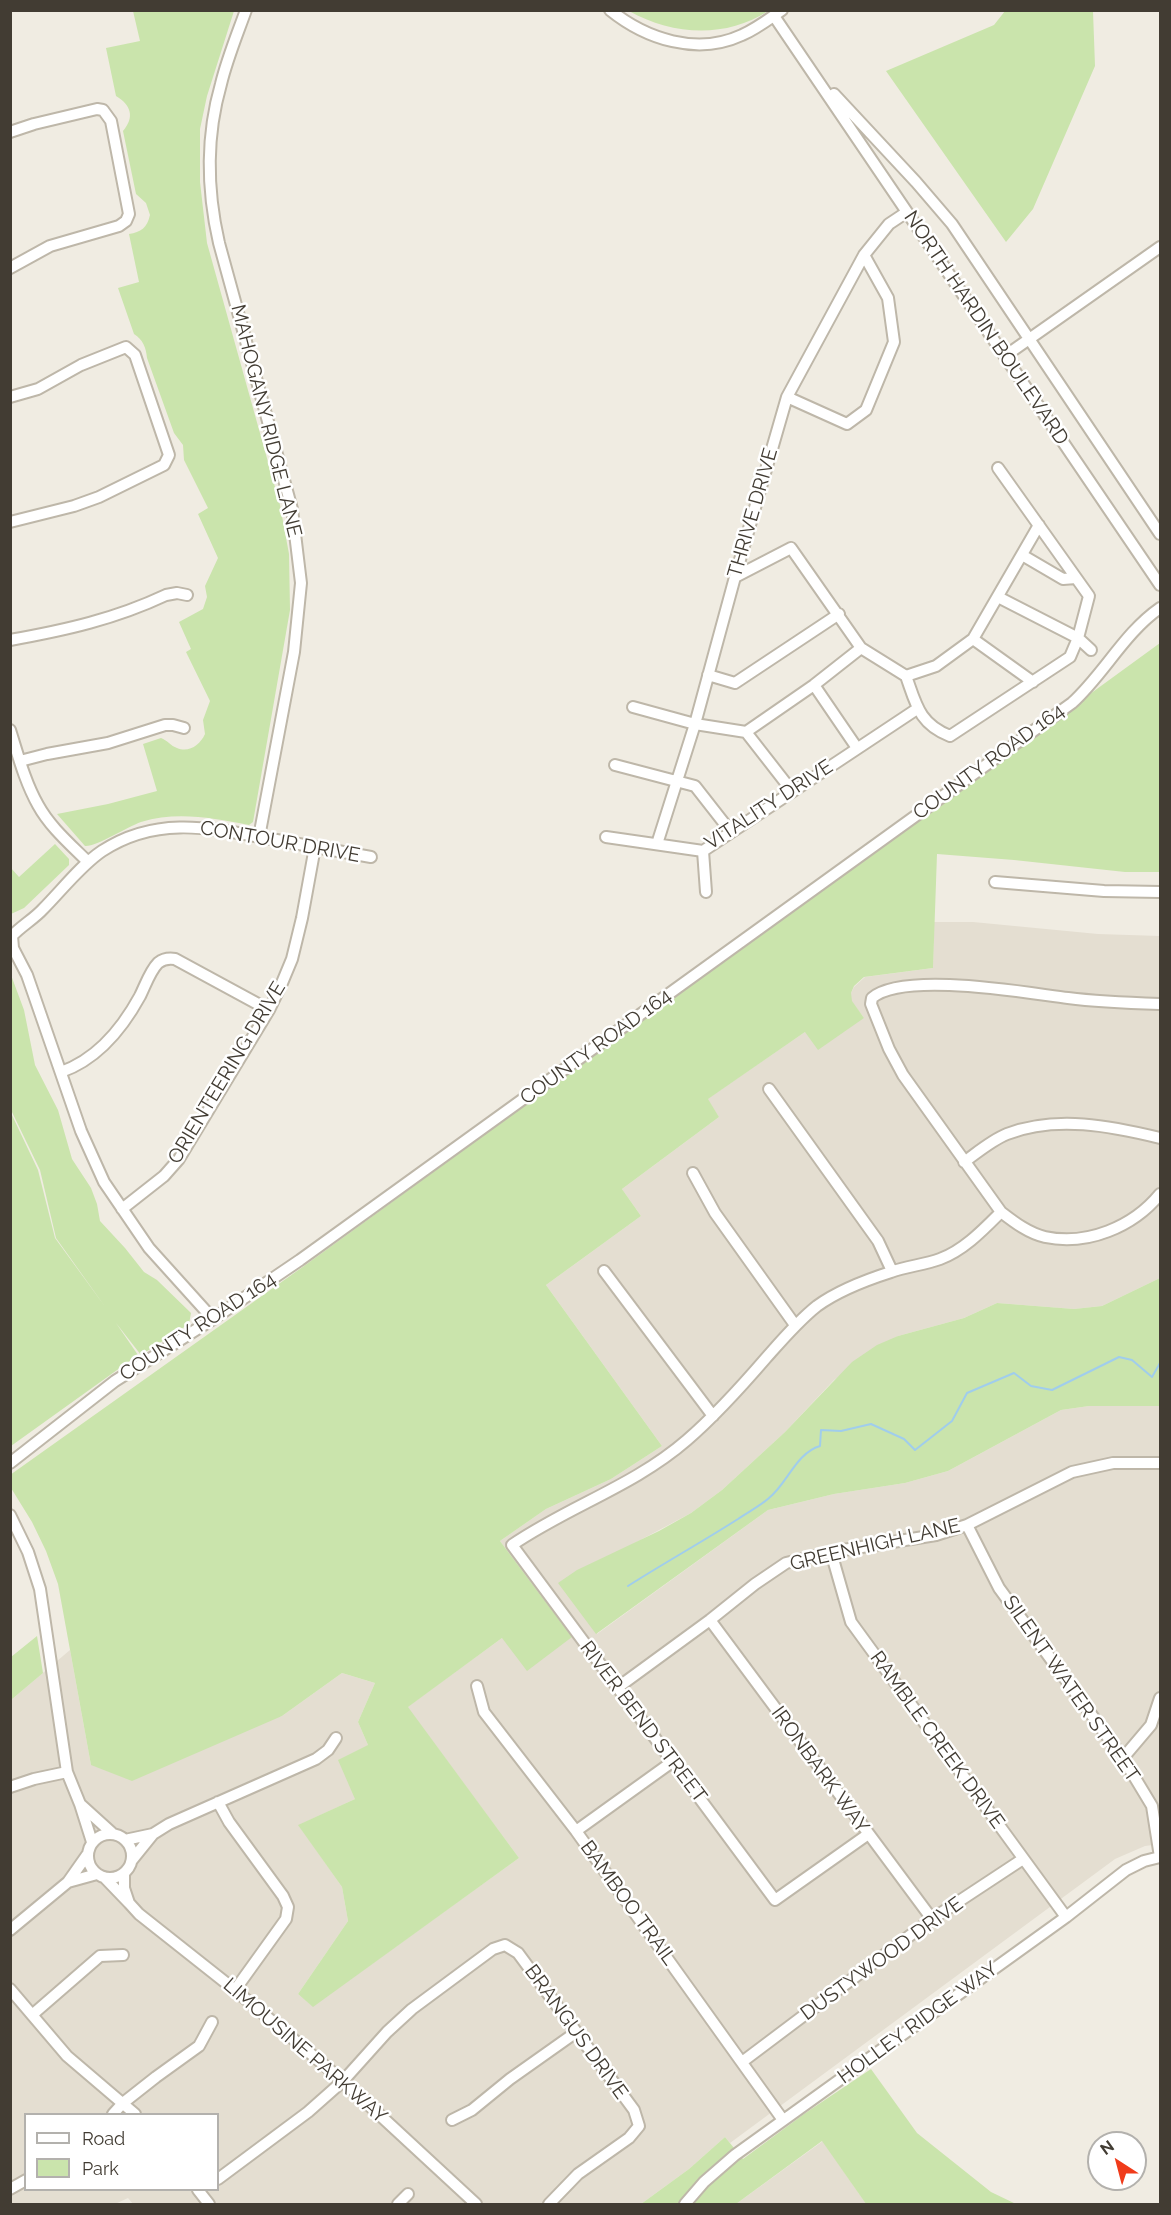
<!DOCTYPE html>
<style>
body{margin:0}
#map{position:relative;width:1171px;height:2215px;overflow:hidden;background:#f0ece2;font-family:Raleway,sans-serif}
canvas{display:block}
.frame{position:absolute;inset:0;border:12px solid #423c33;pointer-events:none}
.legend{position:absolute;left:24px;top:2113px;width:195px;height:78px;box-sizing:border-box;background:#fff;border:2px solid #b3b1ad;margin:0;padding:8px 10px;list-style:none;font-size:18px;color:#423c33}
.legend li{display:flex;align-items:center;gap:12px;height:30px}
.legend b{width:30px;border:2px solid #b3b1ad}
.north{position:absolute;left:1087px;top:2131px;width:60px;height:60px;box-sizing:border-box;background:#fff;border:2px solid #b3b1ad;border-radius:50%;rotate:324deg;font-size:16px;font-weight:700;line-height:24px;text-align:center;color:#423c33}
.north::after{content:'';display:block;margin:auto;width:21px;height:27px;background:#f03b1a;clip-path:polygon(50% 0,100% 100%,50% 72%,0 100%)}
</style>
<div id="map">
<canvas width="1171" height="2215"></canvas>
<div class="frame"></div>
<ul class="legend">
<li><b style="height:8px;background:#fff"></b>Road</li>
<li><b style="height:16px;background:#cae4ac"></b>Park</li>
</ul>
<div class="north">N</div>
</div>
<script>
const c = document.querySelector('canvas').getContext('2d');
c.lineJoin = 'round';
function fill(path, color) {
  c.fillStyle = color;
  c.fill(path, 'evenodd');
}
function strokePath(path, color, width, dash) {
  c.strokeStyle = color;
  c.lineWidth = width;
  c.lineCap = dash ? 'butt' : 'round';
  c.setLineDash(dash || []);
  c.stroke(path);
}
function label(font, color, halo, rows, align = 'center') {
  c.font = font + ' Raleway,sans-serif';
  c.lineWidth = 5;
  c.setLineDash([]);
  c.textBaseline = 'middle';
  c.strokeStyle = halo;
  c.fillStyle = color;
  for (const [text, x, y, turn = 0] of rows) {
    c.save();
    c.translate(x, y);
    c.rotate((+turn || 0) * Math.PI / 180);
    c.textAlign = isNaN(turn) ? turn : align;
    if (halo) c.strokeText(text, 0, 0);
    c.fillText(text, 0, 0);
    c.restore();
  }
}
fill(new Path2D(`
 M934,922H973L1098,934L1160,936V1278L1102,1306L1074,1309L997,1303L964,1318L898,1336L834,1380L785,1432L722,1490L691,1513L631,1545L597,1634L768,1510L834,1494L905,1483L948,1471L1061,1410L1089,1406H1160V1844L1145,1846L1115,1859L730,2143L725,2137L689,2169L641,2204H133L128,2198L115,2204H11V1700L70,1650L91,1765L282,1716L342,1673L375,1683L358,1722L368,1745L355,1799L299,1825L342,1887L348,1921L298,1994L313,2006L519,1858L407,1707L502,1638L572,1637L500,1541L546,1509L611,1479L662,1446L546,1285L641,1216L622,1189L719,1117L707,1099L805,1032L864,1018L851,1001V993L854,987L865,977L933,968ZM26,2114H218V2190H26Z
 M823,2141L866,2204H736Z`), '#e4ded1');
fill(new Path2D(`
 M133,11H234L207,96L200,129V182L207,243L280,505L289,554L290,610L253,822L249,825C212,818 177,811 141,822C127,827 96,847 85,846L57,814L108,804L157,791L143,744L161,738C167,740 171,746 177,748C189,753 200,745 205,734L203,720L210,701L186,652L191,649L179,622L203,609L207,597L205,586L218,558L198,514L208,508L184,460L183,445L174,433L147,358C146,347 143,340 134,334L118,288L139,282L129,234C141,232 147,228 150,215L146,203L136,194L123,131C135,117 131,105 116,96L106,48L140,41Z
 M629,11H768C725,39 672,35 629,11Z
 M1005,11H1093L1095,66L1033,209L1006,242L886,71L994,25Z
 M1160,643V872H1125L1014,860L937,854L933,968L864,977L854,986L851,993L852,1001L864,1018L818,1050L805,1032L708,1099L719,1117L622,1189L641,1216L546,1285L662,1446L611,1479L546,1509L500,1541L572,1637L527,1671L502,1638L408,1707L519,1858L313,2007L298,1994L348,1921L342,1887L298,1825L355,1799L338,1760L368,1745L358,1722L375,1683L342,1673L282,1716L132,1781L91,1765L58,1584L46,1551L32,1522L11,1488L10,1475L304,1266Z
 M55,844L69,859V865L24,908L11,914V868L19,877Z
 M11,975L24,1010L35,1065L58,1110L72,1159L91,1188L97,1204L100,1221L125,1248L144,1272L157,1280L191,1313L189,1324L141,1355L116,1323L138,1355L11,1446V1113L38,1170L55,1238L106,1308L56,1238L40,1170L11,1110Z
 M1160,1278V1406H1089L1061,1410L948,1471L905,1483L834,1494L768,1510L596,1634L558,1583L577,1570L659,1531L691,1513L722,1490L785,1432L852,1362L877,1345L898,1336L964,1318L997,1303L1074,1309L1102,1306Z
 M37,1636L43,1673L11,1700V1657Z
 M871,2069L917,2133L991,2192L1016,2204H866L822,2141L736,2204H641L689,2169L725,2137L743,2159L804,2114Z`), '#cae4ac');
strokePath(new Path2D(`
 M628,1586C664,1563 702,1542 738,1519C748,1512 760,1506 769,1498C787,1484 796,1453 820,1446L821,1430L841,1431L871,1424L904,1439L915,1450L952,1421L967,1393L1014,1373L1031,1386L1052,1390L1119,1357L1132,1360L1152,1377L1160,1363`), '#a0cdec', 2);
const minor = new Path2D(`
 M246,10C237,35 227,59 221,84C206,136 207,191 219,243L292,509L301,583L294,652L259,837
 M610,10C646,39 697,56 742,35C756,29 769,19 782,10
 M774,16L1160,585
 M834,94L916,182L952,224L1160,534
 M10,132L34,124L97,109L103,110L111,121L129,214L126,221L119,226L50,246L10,268
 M1005,356L1160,247
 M10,397L38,389L81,365L126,347L135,355L169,455L164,465L99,497L74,506L10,522
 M787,397L847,424L866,410L894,342L888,298L864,255
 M1022,555L1063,579L1076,578
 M735,577L791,548L861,648L906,676
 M998,597L1078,638L1091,650
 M973,639L1033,682
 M10,640C66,630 115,619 166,595L177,593L187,595
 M708,675L735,683L839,614
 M906,676C916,704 919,724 950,736L1070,657L1078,638L1089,596L998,468
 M906,676L936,666L973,639L1039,525
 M814,685L857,748
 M633,707L695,724L746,732L814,685L861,648
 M10,730C18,755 25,782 38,805C50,827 70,844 88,862
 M746,732L792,791
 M20,761L47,754L108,743L165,725H173L184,728
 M615,765L695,786L731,832
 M606,837L703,851L917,709
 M657,844L695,724L735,577L787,397L864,255L889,224L907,212
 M703,851L706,892
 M995,882L1104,891L1160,892
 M1160,1004C1129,1003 1099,1002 1068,998C1026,993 904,971 872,998L871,1004L889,1049L903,1075L1001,1212C1014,1222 1028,1233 1045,1237C1087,1246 1133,1227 1160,1194
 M61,1072C98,1059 122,1029 140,996C145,986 150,971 158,963C163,959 169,958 175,959L269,1010
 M769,1089L878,1241L892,1271
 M964,1162C978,1152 992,1140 1007,1134C1056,1115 1111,1126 1160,1138
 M693,1173L715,1213L795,1325
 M122,1209L164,1176L179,1159L269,1010L282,983L292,959L302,918L315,847
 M604,1271L713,1416
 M213,1319L149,1248L104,1182L81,1131L27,975L13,948L12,936C21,926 34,919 43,909C62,890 80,866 102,851C157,815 211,828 271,839C304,845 338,851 371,857
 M10,1463L115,1381L213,1319L300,1260L1072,703C1104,674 1124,633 1160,608
 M10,1515L28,1552L40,1589L67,1772L80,1804
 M967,1525L999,1588L1123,1758L1152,1806L1160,1857
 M831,1552L851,1622L1066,1917
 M710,1620L932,1919
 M477,1686L484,1712L576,1831L783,2120
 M617,1688L710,1620L755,1584L786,1563L831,1552L936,1535L967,1525L1072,1472L1113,1463H1160
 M1123,1758L1151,1725L1160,1698
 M10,1787L34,1779L67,1772
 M218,1802L229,1822L283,1896L288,1907L286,1919L235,1990
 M576,1831L672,1762
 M88 1856a22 22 0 1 1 44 0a22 22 0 1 1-44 0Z
 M153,1834L169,1824L316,1759L328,1750L336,1738
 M867,1835L775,1900L512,1545C569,1506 634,1486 687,1440C716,1415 741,1387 766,1358C782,1340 798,1321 817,1306C839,1290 866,1280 891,1272C907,1266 924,1265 940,1259C964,1250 983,1230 1001,1212
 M125,1840L153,1834L132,1860
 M92,1842L80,1804L112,1833
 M87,1855L68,1882L97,1874
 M104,1877L129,1903L124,1888V1873
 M129,1903L139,1914L235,1990L343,2081L476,2204
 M10,1930L68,1882
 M10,1989L67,2056L135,2114
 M32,2015L100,1956L123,1955
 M742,2062L932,1919L1023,1859
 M113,2114L123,2103L156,2077L199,2046L212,2022
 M452,2120L472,2110L510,2079L575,2033
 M218,2179L308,2112L343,2081L387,2032L412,2009L493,1949L505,1945L518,1953L634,2110L639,2126L629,2138L578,2174L549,2204
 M10,2189L26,2180
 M198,2190L209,2204
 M398,2204L408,2194
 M685,2204L704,2182L735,2155L1066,1917L1126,1870L1144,1861L1160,1857`);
strokePath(minor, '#beb7a9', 14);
strokePath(minor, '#fff', 10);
label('20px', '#423c33', '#fff', [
 ["NORTH HARDIN BOULEVARD",986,328,56],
 ["MAHOGANY RIDGE LANE",266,421,76],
 ["THRIVE DRIVE",753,513,-74],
 ["COUNTY ROAD 164",989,762,-36],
 ["VITALITY DRIVE",769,805,-33],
 ["CONTOUR DRIVE",280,842,10],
 ["COUNTY ROAD 164",596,1047,-36],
 ["ORIENTEERING DRIVE",227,1073,-59],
 ["COUNTY ROAD 164",198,1327,-33],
 ["GREENHIGH LANE",875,1545,-13],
 ["SILENT WATER STREET",1071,1689,55],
 ["RIVER BEND STREET",643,1722,53],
 ["RAMBLE CREEK DRIVE",937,1740,54],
 ["IRONBARK WAY",820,1770,54],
 ["BAMBOO TRAIL",628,1903,54],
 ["DUSTYWOOD DRIVE",882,1959,-36],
 ["HOLLEY RIDGE WAY",918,2023,-36],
 ["BRANGUS DRIVE",576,2032,54],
 ["LIMOUSINE PARKWAY",305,2051,41]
]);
</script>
